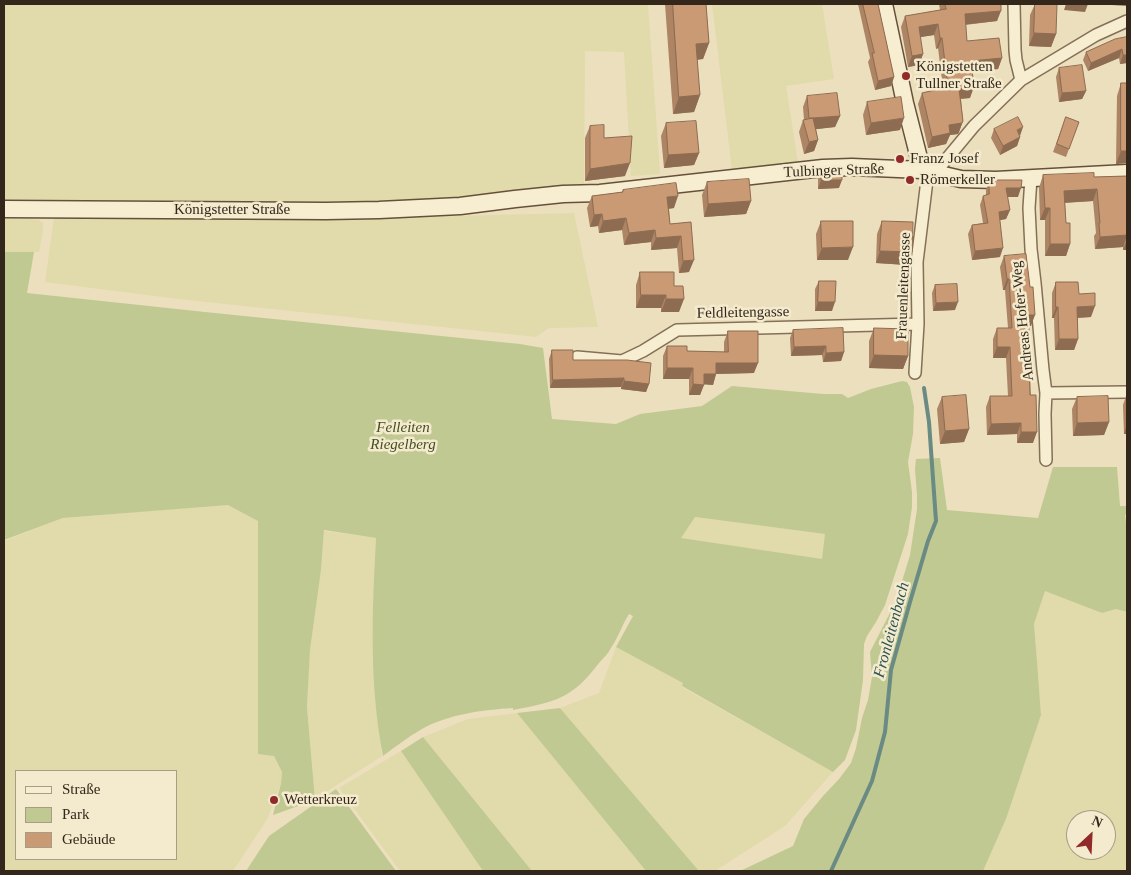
<!DOCTYPE html>
<meta charset="utf-8">
<style>
body{margin:0}
#map{position:relative;width:1131px;height:875px;overflow:hidden;background:#ecdfbe;font-family:"Times New Roman",serif}
canvas{display:block}
.frame{position:absolute;inset:0;border:5px solid #33271b;pointer-events:none}
.legend{position:absolute;left:15px;top:770px;width:162px;height:90px;box-sizing:border-box;background:#f4eacd;border:1px solid #a79c86;margin:0;padding:6px 9px;list-style:none;font-size:15px;color:#33271b}
.legend li{display:flex;align-items:center;gap:10px;height:25px}
.legend b{width:25px;border:1px solid #a79c86}
.north{position:absolute;left:1066px;top:810px;width:50px;height:50px;box-sizing:border-box;background:#f4eacd;border:1px solid #a79c86;border-radius:50%;rotate:25deg;font-size:14px;font-weight:700;line-height:20px;text-align:center;color:#33271b}
.north::after{content:'';display:block;margin:auto;width:18px;height:22px;background:#912b29;clip-path:polygon(50% 0,100% 100%,50% 72%,0 100%)}
</style>
<div id="map">
<canvas width="1131" height="875"></canvas>
<div class="frame"></div>
<ul class="legend">
<li><b style="height:6px;background:#f7edd0"></b>Straße</li>
<li><b style="height:14px;background:#c1c992"></b>Park</li>
<li><b style="height:14px;background:#c99a74"></b>Gebäude</li>
</ul>
<div class="north">N</div>
</div>
<script>
const c = document.querySelector('canvas').getContext('2d');
c.lineJoin = 'round';
function fill(path, color) {
  c.fillStyle = color;
  c.fill(path, 'evenodd');
}
function strokePath(path, color, width, dash) {
  c.strokeStyle = color;
  c.lineWidth = width;
  c.lineCap = dash ? 'butt' : 'round';
  c.setLineDash(dash || []);
  c.stroke(path);
}
function label(font, color, halo, rows, align = 'center') {
  c.font = font + ' "Times New Roman",serif';
  c.lineWidth = 5;
  c.setLineDash([]);
  c.textBaseline = 'middle';
  c.strokeStyle = halo;
  c.fillStyle = color;
  for (const [text, x, y, turn = 0] of rows) {
    c.save();
    c.translate(x, y);
    c.rotate((+turn || 0) * Math.PI / 180);
    c.textAlign = isNaN(turn) ? turn : align;
    if (halo) c.strokeText(text, 0, 0);
    c.fillText(text, 0, 0);
    c.restore();
  }
}
fill(new Path2D(`
 M4,4H648L660,174L631,176L624,52L585,51L584,186L400,204H4Z
 M712,4H822L834,79L786,86L798,162L732,170Z
 M574,213L598,327L549,328L536,337L178,299L45,282L54,218L336,219Z
 M4,219H29L39,220L43,223V230L39,252H4Z
 M229,504L259,521L258,753L274,756L282,772L281,783L268,818L233,871H4V541L63,518ZM16,771H176V859H16Z
 M694,517L826,534L822,560L680,538Z
 M324,531L376,538L374,574L373,627L375,700L382,756L315,799L307,707L310,650L321,570Z
 M1045,590L1102,613L1116,609L1127,612V871H983L1006,819L1041,715L1038,674L1034,624ZM1076,820H1106V850H1076Z
 M616,647L684,683L682,687L833,772L785,826L715,871H699L560,708L599,693Z
 M517,713L646,871H532L423,737L468,719Z
 M401,751L483,871H400L339,788Z`), '#e1daab');
fill(new Path2D(`
 M4,252H34L27,293L205,312L520,344L543,348L552,419L616,424L640,414L702,406L732,386L823,394H842L848,398L871,389L902,381L907,382L910,387L914,407L913,434L908,462L912,492V507L908,534L885,605L876,622L867,636L864,644L863,680L856,730L845,760L833,772L682,686L683,683L616,647L633,616L629,614C622,625 618,638 611,648C608,654 603,658 599,663C572,699 555,702 513,710V708C482,710 449,714 422,729C408,737 395,747 383,756C369,686 372,609 376,538L324,530L321,570L310,650L307,707L315,800L273,815L281,783L282,772L274,756L258,754V521L228,505L63,518L4,540ZM695,517L825,534L822,559L681,538Z
 M940,458L947,510L1038,518L1053,467H1117L1120,506H1127V514L1125,515L1127,530V612L1116,609L1102,613L1045,591L1034,624L1038,674L1041,715L1006,819L983,871H740L793,846L804,819L823,796L839,779L851,763L856,748L862,718L868,700L872,677L870,652L896,601L910,555L917,509V495L915,469L916,459Z
 M560,708L699,871H646L517,713Z
 M423,737L532,871H483L401,751Z
 M336,789L396,871H246L269,836Z`), '#c1c992');
strokePath(new Path2D(`
 M831,871L872,781L885,732L891,670L910,602L928,541L936,521L929,422L924,388`), '#698b83', 4);
const minor = new Path2D(`
 M1014,4L1015,50L1016,60L1021,80
 M935,173L974,126L1021,80L1096,35L1127,21
 M1031,178L1029,208L1031,249L1035,283L1043,370L1046,393L1045,414L1046,460
 M577,357L622,361L643,351L677,330L918,324
 M915,373L918,324L917,262L928,172
 M1046,393L1127,392`);
const secondary = new Path2D(`
 M884,4L905,103L922,170
 M4,209L326,211L379,210L460,206L515,199L563,194L600,193L823,168L852,167L922,170L961,179L996,180L1127,173`);
strokePath(minor, '#837057', 14);
strokePath(secondary, '#65513b', 19);
strokePath(minor, '#f7edd0', 11);
strokePath(secondary, '#f7edd0', 16);
fill(new Path2D(`
 M665,4H706L709,43L703,59L697,60L700,95L694,112L673,114Z
 M858,4H878L894,77L891,86L875,90L868,62L870,58Z
 M939,4H1001L997,21L965,25L967,41L1002,58L998,69L972,72L970,98L961,99L963,121L959,132L958,134L950,135L946,144L928,148L918,104L922,93L943,88L938,48L936,49L934,35L920,37L923,54L919,65L908,67L901,27L905,16L940,10Z
 M1035,4L1056,34L1051,47L1029,46L1030,15Z
 M1127,37V63L1120,64L1119,58L1088,71L1083,60L1086,52Z
 M1059,68L1086,91L1082,99L1059,102L1056,77Z
 M1121,83L1127,163L1116,164L1117,96Z
 M807,96L840,116L835,127L816,129L818,140L814,151L804,154L799,132L803,120H804L803,107Z
 M867,102L900,130L866,135L863,115Z
 M1066,117L1079,122L1066,157L1053,152Z
 M666,123L699,153L694,165L664,168L661,136Z
 M590,126L604,138L625,176L585,181V138Z
 M994,129L1020,136V137L1017,146L1000,155L991,138Z
 M821,170L839,188L818,189V179Z
 M1043,175L1094,177L1127,176V250H1123V247L1095,249L1094,236L1096,233L1093,201L1065,203L1066,223L1070,244L1066,256H1045V220H1040L1039,188Z
 M989,180L1018,197H1007L1010,210L1006,219L1000,220V257L972,260L968,234L972,225L983,223L980,205L983,196L986,195V190Z
 M707,182L751,201L746,214L704,217L702,195Z
 M623,190L674,208L669,209L670,224L691,222L689,272L679,273L677,248L651,250V242L624,245L622,230L599,233L598,226L590,227L587,208L592,196L622,192Z
 M821,221L848,260H817L816,234Z
 M882,221L907,265L876,263L877,234Z
 M1004,256L1031,326H1029V356L1033,443H1017V434L987,435L986,407L990,396H1008L1006,358H993V339L997,328H1008L1005,290H1003L1000,267Z
 M640,272L674,286L679,312H661V308H636V285Z
 M819,281L832,311H815V289Z
 M1056,282L1079,294L1091,317L1078,318V339L1074,350H1055L1054,318H1052V293Z
 M935,285L955,310L933,311L932,293Z
 M874,328L908,356L903,369L869,368V341Z
 M793,330L844,352L841,361L823,362L822,355L791,356L790,338Z
 M728,331L754,373L716,374L713,385L704,384L700,395H689V379H663V356L667,346L687,351L724,352V342Z
 M552,350L573,360L649,384L646,392L621,389V387L550,388L549,359Z
 M1127,393V434H1124L1123,405Z
 M942,397L969,429L964,442L940,444L937,409Z
 M1077,397L1109,422L1104,435L1073,436L1072,409Z`), '#ad8464');
fill(new Path2D(`
 M1066,4H1088L1085,12L1064,10Z
 M1096,4H1127V6Z
 M1001,11L997,21L961,25L965,14Z
 M938,24L934,35L915,38L919,27Z
 M1034,33L1056,34L1051,47L1029,46Z
 M940,38H942L938,48L936,49Z
 M709,43L703,59L690,60L696,44Z
 M1122,49L1119,58L1088,71L1091,63Z
 M923,54L919,65L908,67L912,56Z
 M1123,55H1127V63L1120,64Z
 M1002,58L998,69L967,72L971,61Z
 M894,77L891,86L875,90L878,81Z
 M974,87L970,98L955,99L959,89Z
 M1086,91L1082,99L1059,102L1062,93Z
 M700,95L694,112L673,114L679,97Z
 M840,116L835,127L809,130L813,118Z
 M904,118L900,130L866,135L871,123Z
 M963,121L959,132L958,134L950,135L946,144L928,148L932,137L949,125Z
 M1023,127L1020,136L1017,130Z
 M1020,137L1017,146L1000,155L1003,146Z
 M818,140L814,151L804,154L809,142Z
 M1121,151H1127V163L1116,164Z
 M699,153L694,165L664,168L668,155Z
 M630,163L625,176L585,181L590,169Z
 M821,180H842L839,188L818,189Z
 M1006,188H1021L1018,197H1002Z
 M1097,189L1093,201L1059,203L1064,191Z
 M678,196L674,208L663,209L667,197Z
 M751,201L746,214L704,217L708,204Z
 M1045,208H1050L1045,220H1040Z
 M1010,210L1006,219L995,221L999,212Z
 M602,214L598,226L590,227L594,215Z
 M626,218L622,230L599,233L603,221Z
 M655,230L651,242L624,245L629,233Z
 M1127,235L1123,247L1095,249L1100,237Z
 M681,236L677,248L651,250L656,238Z
 M1127,240V250H1123Z
 M1050,244H1070L1066,256H1045Z
 M853,247L848,260H817L822,248Z
 M1003,248L1000,257L972,260L975,251Z
 M880,251L912,252L907,265L876,263Z
 M694,260L689,272L679,273L683,261Z
 M1007,279H1009L1005,290H1003Z
 M641,295H666L661,308H636Z
 M666,299H684L679,312H661Z
 M818,302H835L832,311H815Z
 M958,302L955,310L933,311L936,303Z
 M1095,306L1091,317L1073,318L1077,307Z
 M1056,307H1058L1054,318H1052Z
 M1029,315H1035L1031,326H1025Z
 M1059,339H1078L1074,350H1055Z
 M826,346L822,355L791,356L794,347Z
 M997,347H1010L1006,358H993Z
 M844,352L841,361L823,362L826,353Z
 M874,355L908,356L903,369L869,368Z
 M716,363H758L754,373L713,374Z
 M667,368H693L689,379H663Z
 M704,374H716L713,385L700,384L704,385L700,395H689L693,384Z
 M624,378L621,387L550,388L553,380Z
 M624,381L649,384L646,392L621,389Z
 M1109,422L1104,435L1073,436L1077,423Z
 M1021,423L1017,434L987,435L991,424Z
 M1127,424V434H1124Z
 M969,429L964,442L940,444L945,431Z
 M1021,432H1037L1033,443H1017Z`), '#8d6c51');
const building = new Path2D(`
 M673,4H706L709,43L696,44L700,95L679,97Z
 M863,4H878L894,77L878,81L872,53H874Z
 M945,4H1001V11L965,14L967,41L999,38L1002,58L971,61L974,87L959,89L963,121L962,123L949,125L950,133L932,137L922,93L948,87L942,38H940L938,24L919,27L923,54L912,56L905,16L946,9Z
 M1035,4H1057L1056,34L1034,33Z
 M1127,37V55H1123L1122,49L1091,63L1086,52L1115,39Z
 M1082,65L1086,91L1062,93L1059,68Z
 M1121,83H1127V151H1121Z
 M837,93L840,116L813,118L818,140L809,142L803,120L813,118H809L807,96Z
 M901,97L904,118L871,123L867,102Z
 M1018,117L1023,127L1017,130L1020,137L1003,146L994,129Z
 M1066,117L1079,122L1069,149L1057,144Z
 M696,121L699,153L668,155L666,123Z
 M604,125V138L632,136L630,163L590,169V126Z
 M842,169V180H821V170Z
 M1094,173V177L1127,176V235L1100,237L1099,223H1100L1097,189L1064,191L1066,223H1070V244H1050V208H1045L1043,175Z
 M749,179L751,201L708,204L707,182Z
 M989,180H1022L1021,188H1006L1010,210L999,212L1003,248L975,251L972,225L988,223L983,196L989,194Z
 M676,183L678,196L667,197L670,224L691,222L694,260L683,261L681,236L656,238L655,230L629,233L626,218L603,221L602,214L594,215L592,196L623,192V190Z
 M821,221H853V247L822,248Z
 M882,221L913,222L912,252L880,251Z
 M1026,254L1030,287H1033L1035,315H1029V356L1030,395H1036L1037,432H1021V423L991,424L990,396H1012L1010,347H997V328H1012L1009,279H1007L1004,256Z
 M640,272H674V286H683L684,299H666V295H641Z
 M819,281H836L835,302H818Z
 M1056,282H1078L1079,294L1095,293V306L1077,307L1078,339H1059L1058,307H1056Z
 M957,284L958,302L936,303L935,285Z
 M843,328L844,352L826,353V346L794,347L793,330Z
 M874,328L908,329V356L874,355Z
 M728,331H758V363H716V374H704V385L693,384V368H667V346H687V351L728,352Z
 M552,350H573V360H627L651,363L649,384L624,381V378L553,380Z
 M966,395L969,429L945,431L942,397Z
 M1108,396L1109,422L1077,423V397Z`);
fill(building, '#c99a74');
strokePath(building, '#8d6c51', 1);
for (const [x, y, r, color] of [
 [906,76,5,"#912b29"],
 [900,159,5,"#912b29"],
 [910,180,5,"#912b29"],
 [274,800,5,"#912b29"]
]) {
  const dot = new Path2D();
  dot.arc(x, y, r, 0, 2 * Math.PI);
  c.fillStyle = color;
  c.fill(dot);
  strokePath(dot, '#f4eacd', 2);
}
label('15px', '#33271b', '#f4eacd', [
 ["Königstetten",916,67],
 ["Tullner Straße",916,84],
 ["Franz Josef",910,159],
 ["Römerkeller",920,180],
 ["Wetterkreuz",284,800]
], 'left');
label('15px', '#33271b', '#f4eacd', [
 ["Tulbinger Straße",834,171,-2],
 ["Königstetter Straße",232,210],
 ["Frauenleitengasse",904,286,-88],
 ["Feldleitengasse",743,313,-1],
 ["Andreas Hofer-Weg",1023,321,-96]
]);
label('italic 15px', '#434f23', '#f4eacd', [
 ["Felleiten",403,428],
 ["Riegelberg",403,445]
]);
label('italic 16px', '#2b5351', '#f4eacd', [
 ["Fronleitenbach",892,630,-75]
]);
</script>
